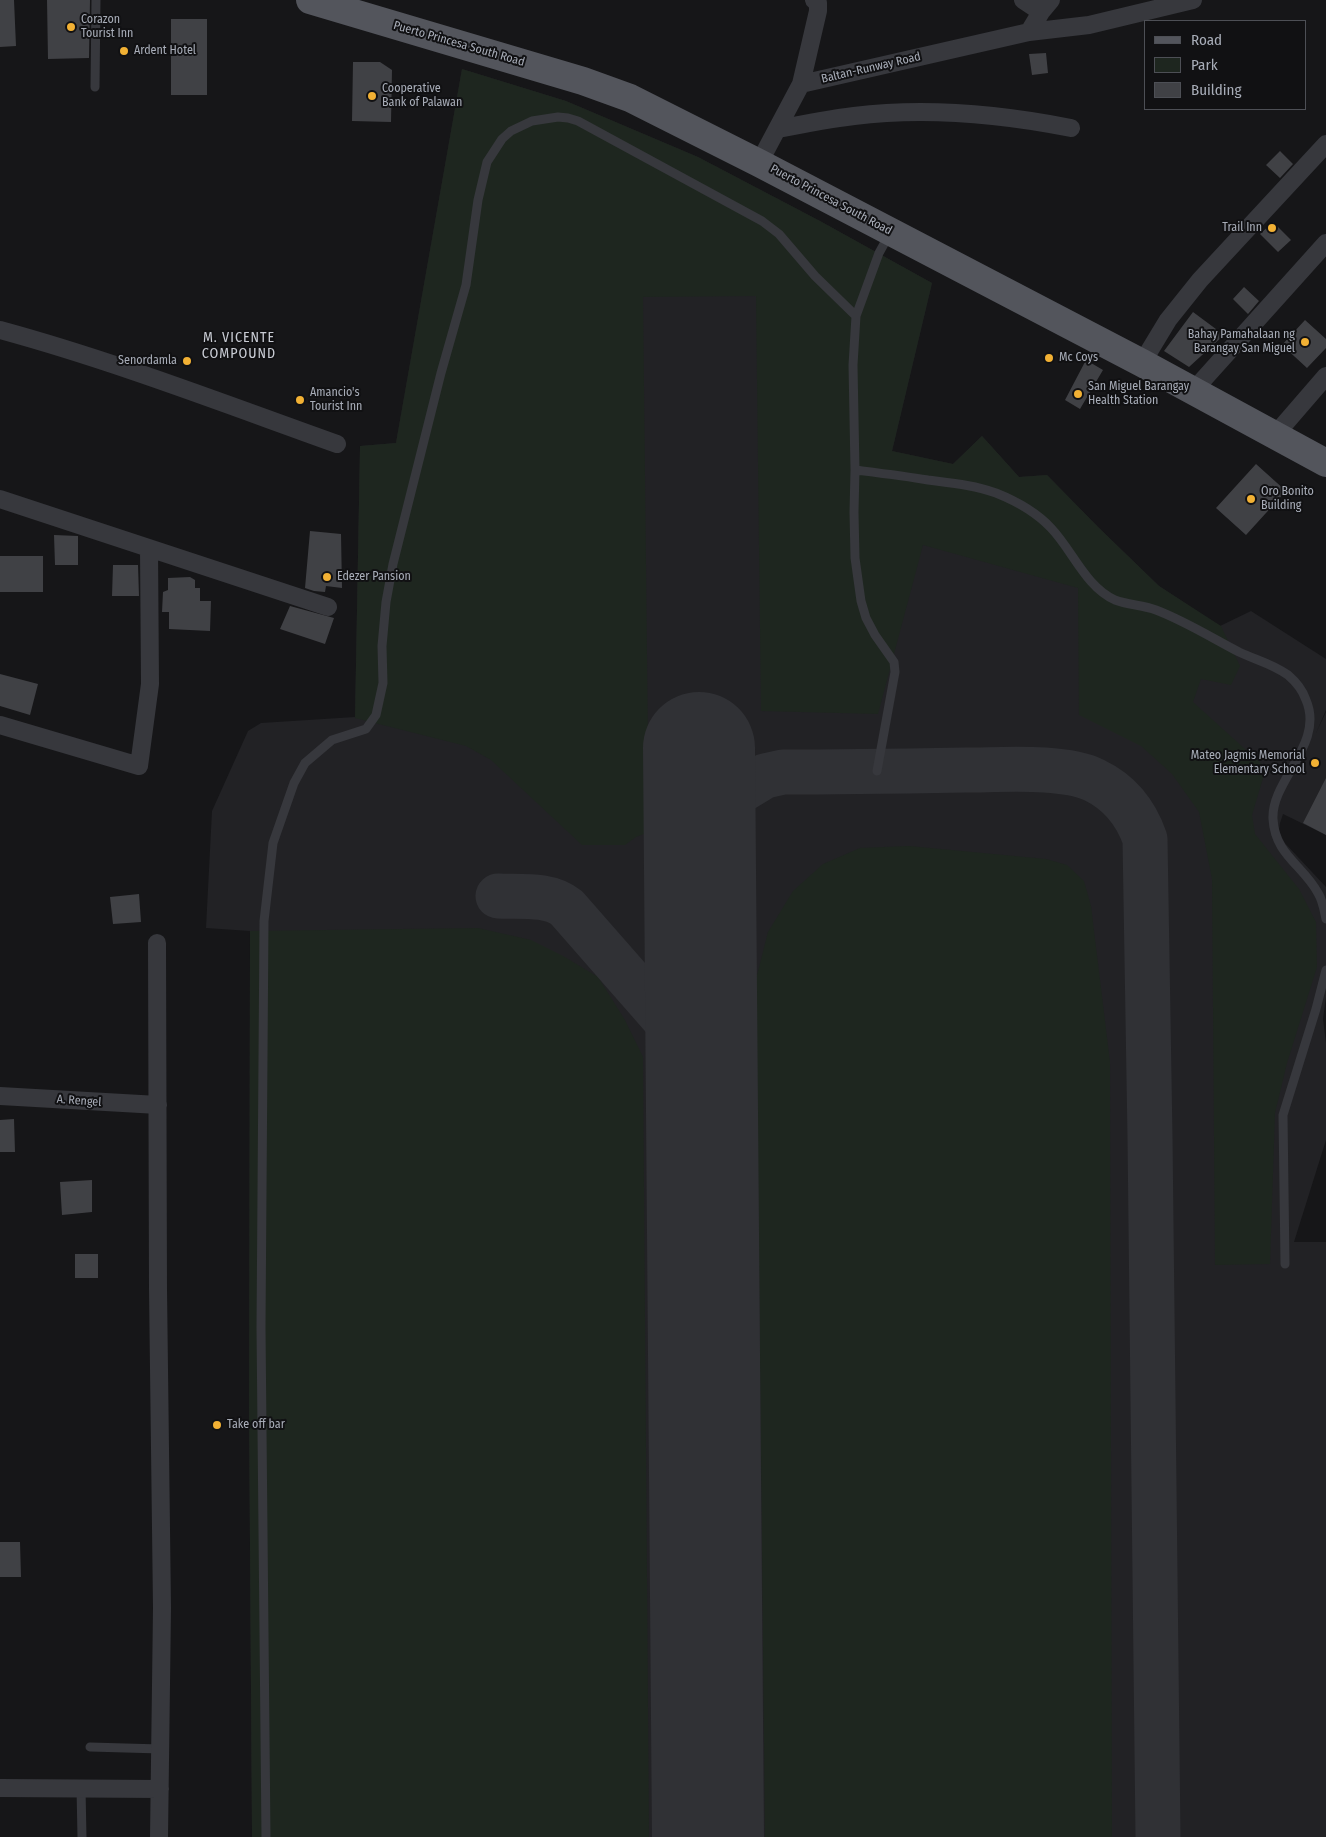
<!DOCTYPE html>
<style>
body{margin:0}
#map{position:relative;width:1326px;height:1837px;overflow:hidden;background:#161618;font-family:"Fira Sans Condensed",sans-serif}
canvas{display:block}
.legend{position:absolute;left:1144px;top:20px;width:162px;height:90px;box-sizing:border-box;background:#111113;border:1px solid #4d4f55;margin:0;padding:6px 9px;list-style:none;font-size:15px;color:#a8adb8}
.legend li{display:flex;align-items:center;gap:10px;height:25px}
.legend b{width:25px;border:1px solid #4d4f55}
</style>
<div id="map">
<canvas width="1326" height="1837"></canvas>
<ul class="legend">
<li><b style="height:6px;background:#53555c"></b>Road</li>
<li><b style="height:14px;background:#1e261f"></b>Park</li>
<li><b style="height:14px;background:#404145"></b>Building</li>
</ul>
</div>
<script>
const c = document.querySelector('canvas').getContext('2d');
c.lineJoin = 'round';
function fill(path, color) {
  c.fillStyle = color;
  c.fill(path, 'evenodd');
}
function strokePath(path, color, width, dash) {
  c.strokeStyle = color;
  c.lineWidth = width;
  c.lineCap = dash ? 'butt' : 'round';
  c.setLineDash(dash || []);
  c.stroke(path);
}
function label(font, color, halo, rows, align = 'center') {
  c.font = font + ' "Fira Sans Condensed",sans-serif';
  c.lineWidth = 4;
  c.setLineDash([]);
  c.textBaseline = 'middle';
  c.strokeStyle = halo;
  c.fillStyle = color;
  for (const [text, x, y, turn = 0] of rows) {
    c.save();
    c.translate(x, y);
    c.rotate((+turn || 0) * Math.PI / 180);
    c.textAlign = isNaN(turn) ? turn : align;
    if (halo) c.strokeText(text, 0, 0);
    c.fillText(text, 0, 0);
    c.restore();
  }
}
fill(new Path2D(`
 M462,69L566,101L698,157L820,221L932,283L892,451L953,464L982,436L1019,477L1047,475L1098,527L1159,586L1220,626L1251,611L1326,659V710L1316,733L1326,712V835L1283,814L1280,823L1279,830L1282,840L1326,887V997L1323,1019L1326,1043V1140L1294,1242H1326V1837H252L249,1407L250,931L206,928L212,811L248,731L261,723L355,717L360,446L396,443Z`), '#222225');
fill(new Path2D(`
 M462,69L566,101L698,157L820,221L932,283L892,451L953,464L982,436L1019,477L1047,475L1098,527L1159,586L1221,626L1240,666L1231,685L1201,679L1193,702L1266,768L1252,815L1255,834L1299,889L1316,922L1317,967L1287,1063L1275,1113L1270,1264L1215,1265L1212,879L1199,812L1172,774L1141,746L1079,715L1078,588L923,545L878,714L761,711L756,296L643,297L649,832L636,837L625,845H582L491,760L466,746L355,718L360,446L396,443Z
 M909,846L1046,859L1067,865L1084,881L1091,906L1110,1062L1112,1837H765L756,979L768,932L793,891L823,864L860,848Z
 M478,928L531,940L563,956L598,977L625,1020L643,1057L649,1837H252L249,1407L250,931Z`), '#1e261f');
strokePath(new Path2D(`
 M700,868L707,841L721,808L732,796L765,776L783,772C844,772 905,771 966,770C1000,770 1064,765 1094,780C1119,792 1136,813 1145,839L1150,1137L1158,1837
 M498,896C520,897 549,893 567,908L673,1029L686,1048L702,1081`), '#303135', 45);
strokePath(new Path2D(`
 M699,748L708,1837`), '#303135', 112);
fill(new Path2D(`
 M0,0H14L16,46L0,47Z
 M47,0H90L89,58L48,59Z
 M171,19H207V95H171Z
 M1046,53L1048,73L1032,75L1029,54Z
 M353,62H380L392,70L391,122L352,121Z
 M1280,151L1293,164L1280,178L1266,165Z
 M1273,222L1291,240L1278,252L1260,234Z
 M1244,287L1259,301L1248,314L1233,299Z
 M1193,312L1224,335L1189,367L1164,351Z
 M1305,320L1326,339V348L1307,368L1282,345Z
 M1086,360L1103,370L1080,409L1065,400Z
 M1256,464L1286,491L1246,535L1216,508Z
 M310,531L341,534L342,588L326,586L325,592L314,591L305,588Z
 M54,535L78,536V565H55Z
 M0,556H43V592H0Z
 M113,565H138L139,596H112Z
 M190,577L195,580V588H200V601H211L210,631L169,629V612H162L163,592L168,590V578Z
 M290,606L334,618L325,644L280,629Z
 M0,674L38,684L30,715L0,706Z
 M1326,778V835L1303,823Z
 M139,894L141,922L113,924L110,897Z
 M14,1119L15,1152H0V1120Z
 M92,1180V1212L62,1215L60,1182Z
 M75,1254H98V1278H75Z
 M0,1542H20L21,1577H0Z`), '#404145');
strokePath(new Path2D(`
 M95,87L96,0
 M855,470C879,473 904,476 928,480C951,483 974,485 996,493C1016,501 1037,513 1051,528C1073,551 1085,586 1115,600C1128,605 1143,605 1156,610C1185,621 1212,638 1239,652C1256,660 1273,664 1288,675C1295,681 1303,691 1306,700C1325,744 1271,780 1273,819C1275,855 1303,865 1318,893C1323,901 1324,910 1326,919
 M877,771L895,672L894,662L875,635L866,618L861,601L855,558L854,512L855,470L853,365L856,316L879,253L889,235
 M1285,1264L1283,1115L1316,1009L1326,970
 M90,1747L161,1749
 M81,1788L82,1837
 M266,1837L261,1327L264,921L273,843L294,783L305,763L332,740L366,729L376,715L383,683L382,646L386,602L393,564L441,373L466,285L478,200L487,162L502,139L511,131L532,121L558,117L568,118L578,121L762,221L779,234L815,276L856,316`), '#37383d', 9);
strokePath(new Path2D(`
 M1023,0L1041,12
 M1029,32L1041,12L1051,0
 M801,84L818,11V3L814,0
 M778,129C803,124 829,119 854,116C926,107 1000,114 1071,128
 M759,163L801,84L1029,32L1089,25L1193,0
 M0,330C114,361 225,404 337,444
 M1142,363L1168,320L1200,280L1326,144
 M1193,391L1326,243
 M1275,435L1326,376
 M0,499L328,607
 M0,725L139,766L150,684L149,549
 M157,943L158,1289L162,1608L159,1837
 M0,1096L158,1105
 M0,1788L160,1789`), '#37383d', 18);
strokePath(new Path2D(`
 M310,0L583,81L630,98L759,163L1142,363L1326,463`), '#53555c', 28);
for (const [x, y, r, color] of [
 [71,27,5,"#f2b134"],
 [124,51,5,"#f2b134"],
 [372,96,5,"#f2b134"],
 [1272,228,5,"#f2b134"],
 [1305,342,5,"#f2b134"],
 [1049,358,5,"#f2b134"],
 [187,361,5,"#f2b134"],
 [1078,394,5,"#f2b134"],
 [300,400,5,"#f2b134"],
 [1251,499,5,"#f2b134"],
 [327,577,5,"#f2b134"],
 [1315,763,5,"#f2b134"],
 [217,1425,5,"#f2b134"]
]) {
  const dot = new Path2D();
  dot.arc(x, y, r, 0, 2 * Math.PI);
  c.fillStyle = color;
  c.fill(dot);
  strokePath(dot, '#111113', 2);
}
label('12px', '#a8adb8', '#111113', [
 ["Corazon",81,20],
 ["Tourist Inn",81,34],
 ["Ardent Hotel",134,51],
 ["Cooperative",382,89],
 ["Bank of Palawan",382,103],
 ["Trail Inn",1262,228,"right"],
 ["Bahay Pamahalaan ng",1295,335,"right"],
 ["Barangay San Miguel",1295,349,"right"],
 ["Mc Coys",1059,358],
 ["Senordamla",177,361,"right"],
 ["San Miguel Barangay",1088,387],
 ["Health Station",1088,401],
 ["Amancio's",310,393],
 ["Tourist Inn",310,407],
 ["Oro Bonito",1261,492],
 ["Building",1261,506],
 ["Edezer Pansion",337,577],
 ["Mateo Jagmis Memorial",1305,756,"right"],
 ["Elementary School",1305,770,"right"],
 ["Take off bar",227,1425]
], 'left');
label('12px', '#a8adb8', '#111113', [
 ["Puerto Princesa South Road",459,44,16],
 ["Baltan-Runway Road",871,68,-13],
 ["Puerto Princesa South Road",831,200,28],
 ["A. Rengel",79,1101,4]
]);
c.letterSpacing = '1px';
label('14px', '#c9ccd4', '#111113', [
 ["M. VICENTE",239,338],
 ["COMPOUND",239,354]
]);
c.letterSpacing = '0px';
</script>
